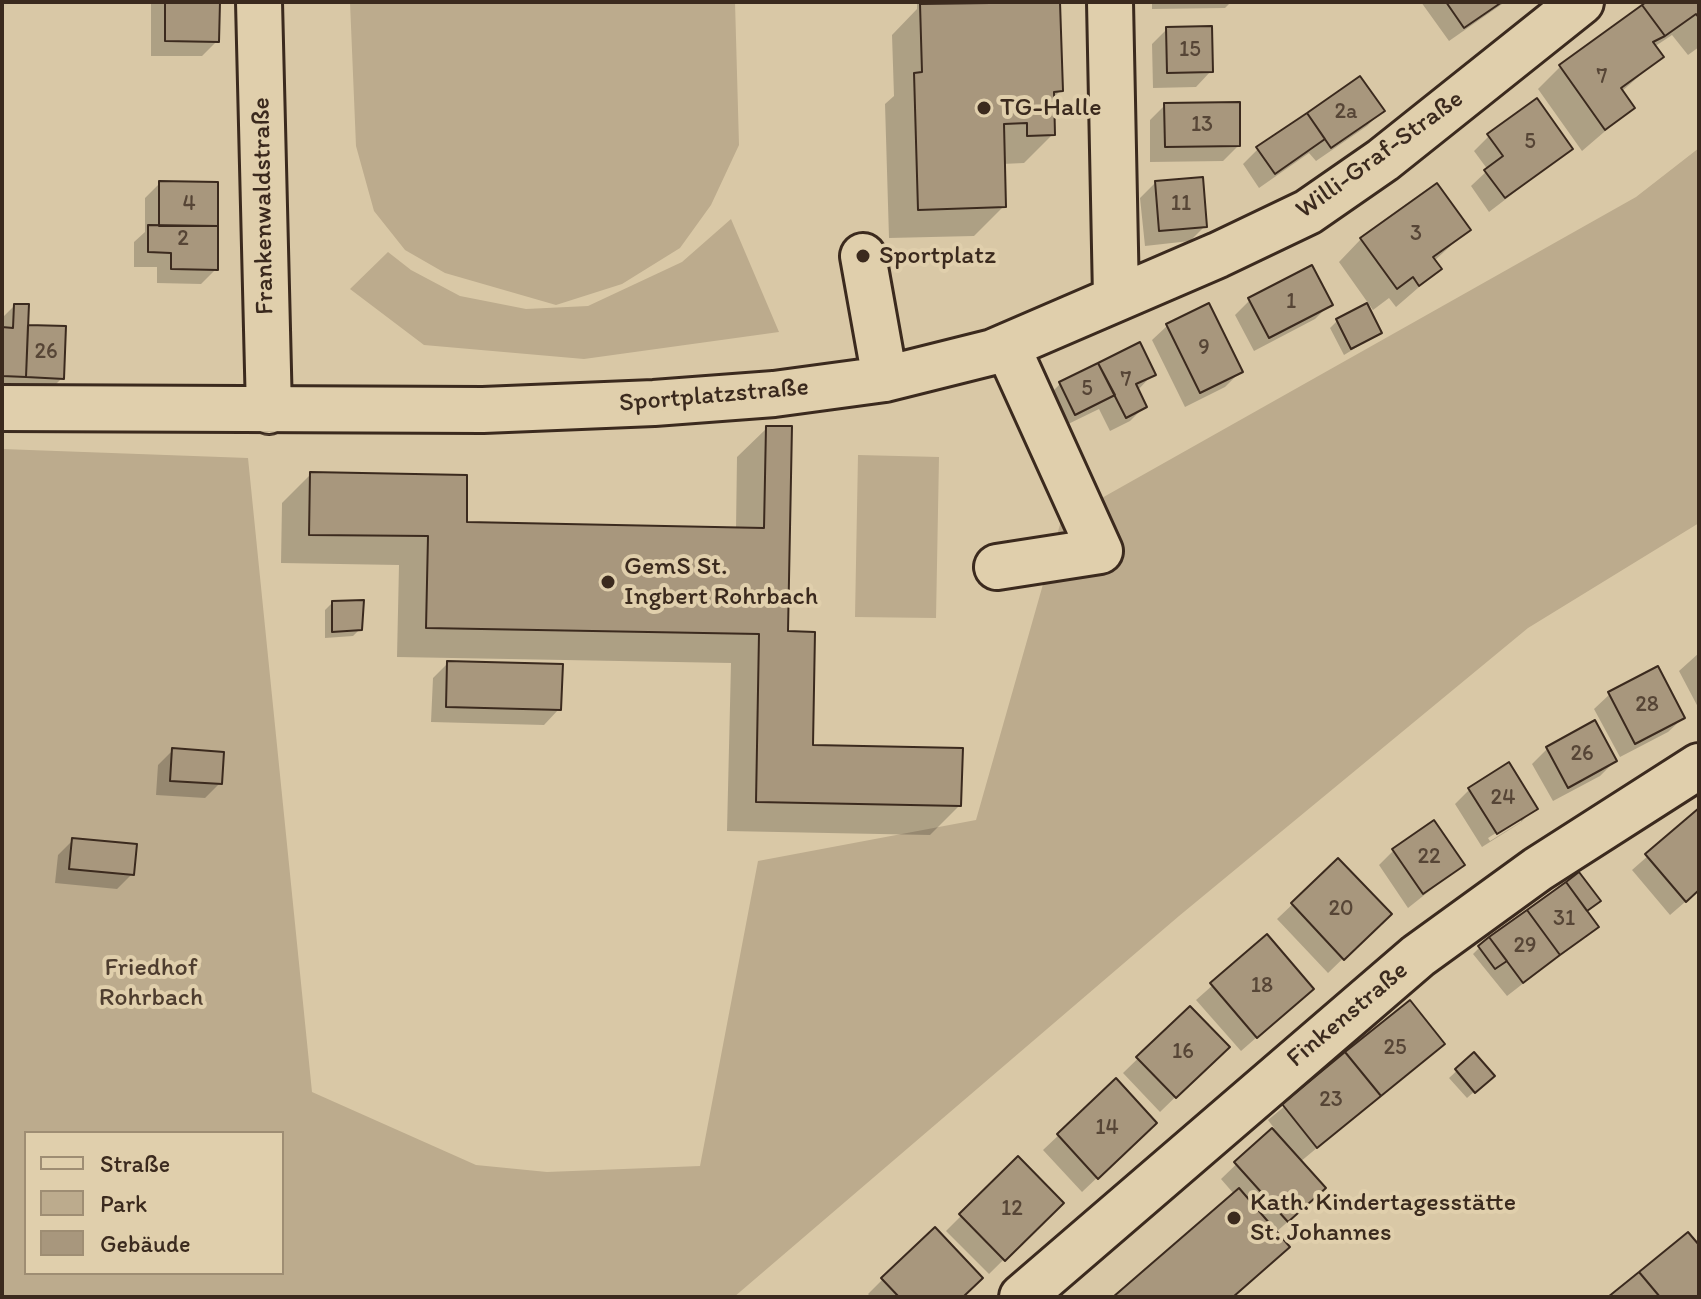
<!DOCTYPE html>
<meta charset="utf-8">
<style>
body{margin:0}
#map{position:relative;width:1701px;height:1299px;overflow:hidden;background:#d9c8a6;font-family:Itim,sans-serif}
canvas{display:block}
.frame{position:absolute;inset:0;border:4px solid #3b2a1e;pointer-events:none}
.legend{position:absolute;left:24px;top:1131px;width:260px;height:144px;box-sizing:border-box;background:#e0cfac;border:2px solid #9e8d73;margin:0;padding:10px 14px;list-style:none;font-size:24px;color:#3b2a1e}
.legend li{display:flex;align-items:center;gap:16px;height:40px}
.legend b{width:40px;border:2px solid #9e8d73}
</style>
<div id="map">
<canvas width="1701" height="1299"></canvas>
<div class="frame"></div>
<ul class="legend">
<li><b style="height:10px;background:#e0cfac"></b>Straße</li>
<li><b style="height:22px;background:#bcab8d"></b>Park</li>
<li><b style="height:22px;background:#a8977d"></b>Gebäude</li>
</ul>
</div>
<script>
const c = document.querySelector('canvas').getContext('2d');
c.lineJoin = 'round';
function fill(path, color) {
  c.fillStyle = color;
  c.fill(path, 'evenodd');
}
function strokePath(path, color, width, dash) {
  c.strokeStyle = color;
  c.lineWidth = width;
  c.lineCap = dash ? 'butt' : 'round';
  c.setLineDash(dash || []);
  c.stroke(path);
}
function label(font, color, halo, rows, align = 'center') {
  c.font = font + ' Itim,sans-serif';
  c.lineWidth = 8;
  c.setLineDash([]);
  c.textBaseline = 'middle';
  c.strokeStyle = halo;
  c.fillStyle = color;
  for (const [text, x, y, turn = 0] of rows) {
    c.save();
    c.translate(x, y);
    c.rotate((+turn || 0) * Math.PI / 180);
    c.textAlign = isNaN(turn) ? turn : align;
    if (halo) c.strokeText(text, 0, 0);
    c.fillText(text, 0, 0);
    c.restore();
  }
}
fill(new Path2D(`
 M350,2H735L739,145L711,205L680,248L622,284L556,305L445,273L405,250L374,211L356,146Z
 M1699,148V523L1528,628L1179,916L734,1297H2V449L248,458L312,1092L476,1165L547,1172L700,1166L758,861L976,820L1061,521L1636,197ZM26,1133H282V1273H26Z
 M731,219L779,332L584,359L424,345L350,289L388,252L411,270L460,296L526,309L588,306L682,262Z
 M858,455L939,457L936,618L855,617Z`), '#bcab8d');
fill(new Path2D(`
 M151,2H218L217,41L202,56H151Z
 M917,2H1058L1061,90L1052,99L1053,134L1024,163L1002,164L1004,206L974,236L889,238L885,104L894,96L892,35L917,9Z
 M1152,2H1231L1225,8L1152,9Z
 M1421,2H1505L1449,41Z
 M1648,2H1699V47L1688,55L1672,35L1654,47L1661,57L1621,92L1632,108L1582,151L1538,89L1560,67Z
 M1167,29L1211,71L1196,87L1153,88L1152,44Z
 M1165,105L1238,146L1223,161L1150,162V120Z
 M1382,111L1367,126L1316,161L1309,153L1259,188L1243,164L1258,149Z
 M1489,136L1571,149L1489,212L1471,186L1488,170L1474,151Z
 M160,183L216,269L201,284L157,283V267H134V242L145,232V198Z
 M1155,183L1205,226L1190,241L1145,246L1140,198Z
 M1469,229L1434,261L1440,269L1396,307L1389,298L1373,310L1339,262L1361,239Z
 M1250,300L1330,304L1315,319L1254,351L1235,315Z
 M14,306L62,378L47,393L2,391V318Z
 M1337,321L1380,333L1344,355L1330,328Z
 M1167,326L1240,372L1225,387L1185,407L1152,340Z
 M1153,374L1137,391L1145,406L1130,421L1110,431L1099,409L1060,428L1045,399L1060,384Z
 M767,428L786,633L810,747L959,806L930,835L727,831L731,663L397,657L399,565L281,563L282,503L311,474L465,524L736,529L737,457Z
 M332,603L360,629L353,636L325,638V610Z
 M1699,653V709L1679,671Z
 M448,663L559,709L544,725L431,722L433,678Z
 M1610,694L1683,718L1668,732L1620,757L1594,709Z
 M1547,749L1615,761L1600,776L1553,801L1532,764Z
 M173,750L220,783L205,798L156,795L158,765Z
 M1470,789L1535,808L1520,823L1482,847L1455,804ZM1521,817V822L1490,841L1488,838Z
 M1699,811V890L1670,915L1632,870Z
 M73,840L132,874L117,889L55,883L58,855Z
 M1394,850L1462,865L1408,908L1379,865Z
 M1338,861L1389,914L1328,973L1277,919Z
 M1598,901L1586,912L1596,927L1507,996L1473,954L1480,947Z
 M1267,937L1312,989L1241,1051L1196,1000Z
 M1410,1003L1442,1044L1300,1162L1309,1203L1275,1233L1287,1247L1234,1297H1116L1234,1194L1221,1179L1274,1128L1268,1120Z
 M1190,1008L1227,1047L1160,1112L1123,1073Z
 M1474,1055L1485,1082L1467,1098L1449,1078Z
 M1116,1081L1139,1138L1082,1192L1043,1150Z
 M1018,1159L1061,1203L989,1274L946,1231Z
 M883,1279L961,1297H871L868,1294Z`), '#0003');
const building = new Path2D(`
 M165,2H220L219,42L165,41Z
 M1060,2L1063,91L1054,92L1055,135L1027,136V123L1004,124L1006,207L918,210L914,73L922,72L920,4Z
 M1446,2H1502L1464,28Z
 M1646,2H1699V18L1696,14L1665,36L1642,5Z
 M1642,5L1665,36L1653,42L1664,57L1621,88L1635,108L1605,130L1559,65Z
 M1212,26L1213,72L1167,73L1166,27Z
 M1360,76L1385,111L1331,148L1307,113Z
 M1537,98L1573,149L1505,198L1484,170L1503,156L1487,134Z
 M1240,102V146L1165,147L1164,103Z
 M1307,113L1325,139L1275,174L1256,147Z
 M1203,177L1207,227L1159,231L1155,181Z
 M159,181L218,182V226H159Z
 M1437,183L1471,230L1433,257L1442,269L1419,286L1413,277L1397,289L1360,238Z
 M148,225L218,226V270L171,269V253L148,252Z
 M1312,265L1333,305L1269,338L1248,298Z
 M1209,303L1243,372L1200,393L1166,324Z
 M1367,303L1382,333L1351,349L1336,319Z
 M14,304H29L26,377L2,376V327L13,328Z
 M28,325L66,326L64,379L26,377Z
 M1140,342L1156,375L1136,384L1147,407L1126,418L1098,363Z
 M1098,363L1115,395L1075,415L1059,382Z
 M766,426H792L788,631L815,632L813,745L963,748L961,806L756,802L759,634L426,628L428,536L309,535L310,472L467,475V522L764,528Z
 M364,600L362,630L332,632V601Z
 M447,661L563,664L561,710L446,707Z
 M1658,666L1685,718L1635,744L1608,692Z
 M1595,720L1617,761L1568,788L1546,747Z
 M172,748L224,752L222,784L170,781Z
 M1509,762L1538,809L1497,834L1468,788Z
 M1699,808V890L1686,902L1645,854Z
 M1434,820L1465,865L1423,894L1392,849Z
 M72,838L137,844L134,875L69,869Z
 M1338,858L1392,914L1344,960L1291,903Z
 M1579,872L1601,901L1587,911L1566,882Z
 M1566,882L1599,927L1560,955L1527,910Z
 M1527,910L1560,955L1523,983L1489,937Z
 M1267,934L1314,989L1257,1038L1210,983Z
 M1489,937L1507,961L1495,969L1478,946Z
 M1410,1000L1445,1044L1381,1096L1345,1052Z
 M1190,1006L1230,1047L1176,1098L1136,1057Z
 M1345,1052L1381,1096L1317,1148L1282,1104Z
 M1474,1052L1495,1076L1475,1093L1455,1069Z
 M1116,1078L1157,1123L1098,1179L1057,1134Z
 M1272,1128L1326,1188L1288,1222L1234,1162Z
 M1018,1156L1064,1203L1005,1261L959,1214Z
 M1239,1188L1290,1247L1233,1297H1113Z
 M935,1227L983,1278L963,1297H899L881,1278Z
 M1688,1232L1699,1245V1297H1660L1639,1272Z
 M1639,1272L1660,1297H1608Z`);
fill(building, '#a8977d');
strokePath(building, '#3b2a1e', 2);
const minor = new Path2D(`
 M259,2L269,411
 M1110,2L1116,297
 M863,256L885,379
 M2,408L483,410L654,403L774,394L885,379L993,352L1218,255L1308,212L1383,160L1581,2
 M997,567L1100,551L1007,346
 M1022,1297L1418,956L1538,869L1699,766`);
strokePath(minor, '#3b2a1e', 50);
strokePath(minor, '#e0cfac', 44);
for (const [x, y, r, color] of [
 [984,108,8,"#3b2a1e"],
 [863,256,8,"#3b2a1e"],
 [608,582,8,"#3b2a1e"],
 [1234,1218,8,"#3b2a1e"]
]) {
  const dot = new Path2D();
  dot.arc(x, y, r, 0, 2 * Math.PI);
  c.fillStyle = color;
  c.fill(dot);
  strokePath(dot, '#e0cfac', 3);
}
label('22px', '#564536', null, [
 ["15",1190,50],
 ["7",1602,77],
 ["2a",1346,112],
 ["13",1202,125],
 ["5",1530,142],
 ["4",189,204],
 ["11",1181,204],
 ["3",1416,234],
 ["2",183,239],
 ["1",1291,302],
 ["9",1204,348],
 ["26",46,352],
 ["7",1126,380],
 ["5",1087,389],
 ["28",1647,705],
 ["26",1582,754],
 ["24",1503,798],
 ["22",1429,857],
 ["20",1341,909],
 ["31",1564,919],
 ["29",1525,946],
 ["18",1262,986],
 ["25",1395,1048],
 ["16",1183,1052],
 ["23",1331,1100],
 ["14",1107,1128],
 ["12",1012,1209]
]);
label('26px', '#3b2a1e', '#e0cfac', [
 ["TG-Halle",1000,108],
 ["Sportplatz",879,256],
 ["GemS St.",624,567],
 ["Ingbert Rohrbach",624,597],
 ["Kath. Kindertagesstätte",1250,1203],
 ["St. Johannes",1250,1233]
], 'left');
label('26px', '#3b2a1e', '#e0cfac', [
 ["Willi-Graf-Straße",1380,155,-36],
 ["Frankenwaldstraße",264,206,-91],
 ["Sportplatzstraße",714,396,-5],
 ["Finkenstraße",1348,1015,-40]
]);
label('26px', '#4e3d2f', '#e0cfac', [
 ["Friedhof",151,968],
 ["Rohrbach",151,998]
]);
</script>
